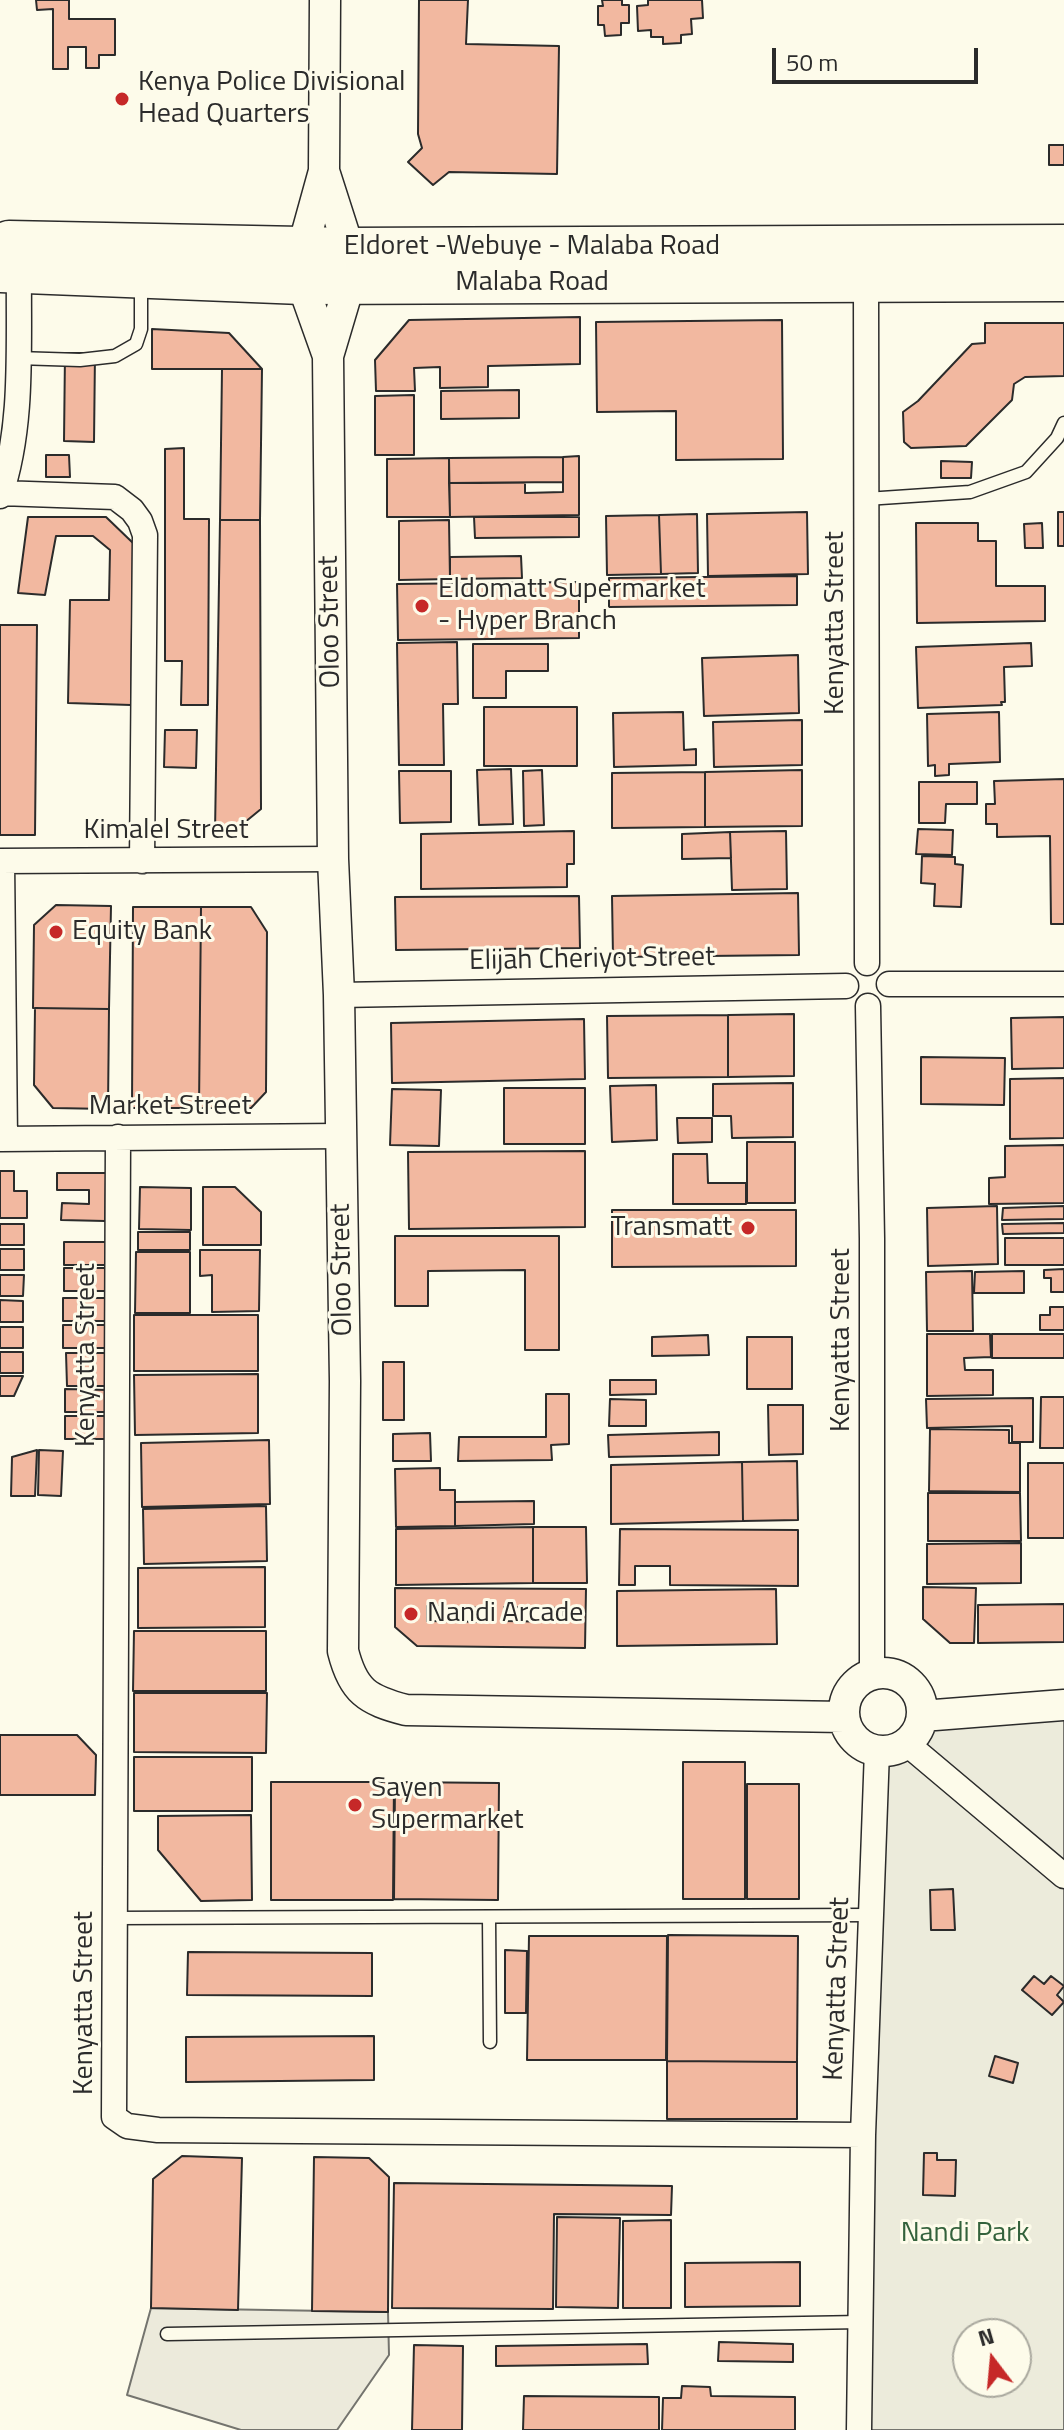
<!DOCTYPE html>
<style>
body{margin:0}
#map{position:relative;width:1064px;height:2430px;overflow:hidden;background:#fdfbea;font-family:"Titillium Web",sans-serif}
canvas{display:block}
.north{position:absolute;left:952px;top:2318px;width:80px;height:80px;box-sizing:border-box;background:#fdfbea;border:2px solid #a9a89e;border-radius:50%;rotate:344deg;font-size:22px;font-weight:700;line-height:32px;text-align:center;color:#2b2b2b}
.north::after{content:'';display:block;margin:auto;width:28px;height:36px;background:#c62828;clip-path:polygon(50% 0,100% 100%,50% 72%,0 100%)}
.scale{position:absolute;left:772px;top:48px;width:206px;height:36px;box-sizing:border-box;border:4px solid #2b2b2b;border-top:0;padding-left:10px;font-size:24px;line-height:28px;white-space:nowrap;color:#2b2b2b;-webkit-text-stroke:6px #fdfbea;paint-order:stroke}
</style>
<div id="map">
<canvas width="1064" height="2430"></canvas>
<div class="north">N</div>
<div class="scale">50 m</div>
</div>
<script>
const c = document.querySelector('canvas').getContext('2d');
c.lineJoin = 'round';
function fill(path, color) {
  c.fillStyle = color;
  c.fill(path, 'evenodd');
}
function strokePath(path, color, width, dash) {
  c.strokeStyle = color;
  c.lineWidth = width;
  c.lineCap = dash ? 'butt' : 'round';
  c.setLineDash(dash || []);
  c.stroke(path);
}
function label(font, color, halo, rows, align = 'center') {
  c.font = font + ' "Titillium Web",sans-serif';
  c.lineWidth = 6;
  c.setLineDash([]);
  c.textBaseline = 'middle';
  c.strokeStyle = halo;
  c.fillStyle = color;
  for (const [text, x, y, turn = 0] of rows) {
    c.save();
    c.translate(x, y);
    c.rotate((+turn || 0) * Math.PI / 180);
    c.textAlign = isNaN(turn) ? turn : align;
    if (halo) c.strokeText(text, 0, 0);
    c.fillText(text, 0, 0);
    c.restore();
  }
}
const green = new Path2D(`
 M1064,1709V2430H862L882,1756C911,1750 915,1744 928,1719ZM968,2334H1016V2382H968Z`);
fill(green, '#ecebdb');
strokePath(green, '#74746e', 2);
const parking = new Path2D(`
 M151,2308L388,2312L389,2355L337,2430H241L127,2395Z`);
fill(parking, '#eceadb');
strokePath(parking, '#74746e', 2);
const building = new Path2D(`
 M36,0H69V19H115V55H99V68H86V47H68V69H53V9L37,10Z
 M419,0H468L466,44L559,46L557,174L449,172L433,185L408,162L422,148L418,134Z
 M602,0H622V5H629V23H621V35L605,36L604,25H598V6H603Z
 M648,0H702L703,18L691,19L692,34L681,35V43L663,44V37H651V30L638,31L637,6L648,5Z
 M1049,145H1064V165H1049Z
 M580,317V364L488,366V387L440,388V367L414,368L415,391H376L375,360L409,320Z
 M782,320L783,459L676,460V411L597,412L596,322Z
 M985,323H1064V376L1025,377L1014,384L1012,400L966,446L911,448L904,442L903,412L918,401L972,344L985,343Z
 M152,329L229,333L262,369H152Z
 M65,353H95L94,442L64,441Z
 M222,369H262L260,520H220Z
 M519,390V418L441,419V391Z
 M414,395V455H375V396Z
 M184,448V519H209L208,705H181L182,661H165V449Z
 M46,455H69L70,477H46Z
 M579,456V515L450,517L449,483H525V493L563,492V457Z
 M563,457V482L449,483V458Z
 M449,458L450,517H387V459Z
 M941,461L972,462L971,478H941Z
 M807,512L808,574L708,576L707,514Z
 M1058,512H1064V546H1058Z
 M697,514L698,573L661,574L659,515Z
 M659,515L661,574L607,575L606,516Z
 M28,517H106L133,543L131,705L68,703L70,600H109L110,550L93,536H56L45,595L18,593Z
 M474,517H579V537L475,538Z
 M220,520H260L261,809L233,832H215Z
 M449,520L450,579L399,580V521Z
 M916,523H978V541H996V586H1045V621L917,623Z
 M1042,523L1043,548H1025L1024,524Z
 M521,556L522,578L450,579V557Z
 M797,576V605L609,607V578Z
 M579,582V638L398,640L397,584Z
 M0,625H37L35,835H0Z
 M457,642L458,704H443L444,765H399L397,643Z
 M1031,643L1032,666L1004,667L1005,702H1001L1002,705L918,708L916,647Z
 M473,644H548V671H506V698H473Z
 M798,655L799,713L704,716L702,658Z
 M484,707H577V766H484Z
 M683,712L684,750L696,749V765L614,767L613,713Z
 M999,712L1000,762L949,764V775L935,776V765L928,766L927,714Z
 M802,720V765L714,767L713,722Z
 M165,730H197L196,768L164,767Z
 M511,769L513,824L479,825L477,770Z
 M542,770L544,825L524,826L523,771Z
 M802,770V826L705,827V772Z
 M399,771H451V822L400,823Z
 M705,772V827L612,828V773Z
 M1064,779V924H1051L1050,836L997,837V824H986V804H995L994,781Z
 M919,782H977V804H946L945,823H919Z
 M918,829L953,830L952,855L916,854Z
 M574,831V864H567V887L421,889V834Z
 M786,831L787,889L732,890L730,832Z
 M730,832L731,858L682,859V834Z
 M922,856L955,857V864L963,865L961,907L934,906L935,884L921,883Z
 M798,893L799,955L613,957L612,896Z
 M579,896L580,948L396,950L395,897Z
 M56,905L111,906L109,1009L33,1008L34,925Z
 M133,907H201L199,1108H132Z
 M201,907H251L267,932L266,1092L251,1108H199Z
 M35,1008L109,1009L108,1109L53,1108L34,1085Z
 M794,1014V1076L728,1077V1015Z
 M728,1015V1077L608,1078L607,1016Z
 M1064,1017V1068L1012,1069L1011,1018Z
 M584,1019L585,1079L392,1083L391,1023Z
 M921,1057L1005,1058L1004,1105L921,1104Z
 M1064,1078V1138L1010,1139V1079Z
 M793,1083V1137L732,1138L731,1116H713V1084Z
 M656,1085L657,1140L612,1142L610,1086Z
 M504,1088H585V1144H504Z
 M392,1089L441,1090L439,1146L390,1145Z
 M677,1118H712V1142L678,1143Z
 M747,1142H795V1203H747Z
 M1064,1145V1203L989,1204V1178L1005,1177V1146Z
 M585,1151V1227L409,1229L408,1152Z
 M673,1154H707L708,1183H746V1204H673Z
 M0,1171H14V1191H27V1218H0Z
 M57,1173H106L105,1221L61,1220L62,1203L89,1204V1190H57Z
 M140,1187L191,1188V1230L139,1229Z
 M203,1187H235L261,1212V1245H203Z
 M997,1206L998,1264L928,1266L927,1208Z
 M1064,1206V1219L1002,1220L1003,1208Z
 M612,1210H796V1266L612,1267Z
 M1064,1223V1233L1003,1234L1002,1224Z
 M0,1224H24V1245H0Z
 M138,1232H190V1250H138Z
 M395,1236H559V1350H525V1270L428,1271V1306H395Z
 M1005,1238H1064V1265H1005Z
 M64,1242H107V1265H64Z
 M0,1249H24V1270H0Z
 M200,1250H260L259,1311L212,1312V1275L200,1276Z
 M136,1252H190V1313H135Z
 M64,1268H106V1291H64Z
 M1064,1269V1292H1051V1278H1044V1270Z
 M972,1271L973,1331H927L926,1272Z
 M1024,1271V1293H974L975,1272Z
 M0,1275H24L23,1296H0Z
 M63,1298H106V1321H63Z
 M0,1300L23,1301V1322H0Z
 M1050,1307H1064V1330H1040V1315H1050Z
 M134,1315H258V1371H134Z
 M63,1325H105V1348H63Z
 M0,1327H23V1348H0Z
 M927,1334H990L991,1357L964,1358L965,1370H993V1395L927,1396Z
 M992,1334H1064V1358H992Z
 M708,1335L709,1355L652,1356V1337Z
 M747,1337H792V1389H747Z
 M0,1352H23V1373H0Z
 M66,1353H106V1386H67Z
 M383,1362H404V1420H383Z
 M258,1374V1433L135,1435L134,1375Z
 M0,1376H23L14,1396H0Z
 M610,1380H656V1394L610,1395Z
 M65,1389L108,1390V1412H65Z
 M546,1394H569V1444L551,1445L552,1460L458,1461L459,1437H546Z
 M1041,1397H1064V1448H1040Z
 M1033,1398V1442H1012V1426L927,1428L926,1399Z
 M610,1399L646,1400V1426H609Z
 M768,1405H803V1454L769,1455Z
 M65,1416H107V1439H65Z
 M930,1429L1009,1430V1443H1020V1492L929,1491Z
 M719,1432V1455L609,1457L608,1435Z
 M430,1433L431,1461H393V1434Z
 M269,1440L270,1504L142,1507L141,1443Z
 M37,1450L35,1496H11L12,1457Z
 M39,1450L63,1451L61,1496L38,1495Z
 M797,1461L798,1520L743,1521L742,1462Z
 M742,1462L743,1521L611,1524V1465Z
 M1028,1463H1064V1538H1028Z
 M440,1468V1490H455V1526L396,1527L395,1469Z
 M928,1493H1020L1021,1541H928Z
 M534,1501V1524L455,1526V1502Z
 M266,1506L267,1561L144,1564L143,1509Z
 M533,1527V1583L396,1585V1529Z
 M533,1527H586L587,1583H533Z
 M620,1529L798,1530V1586L670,1585V1566H635V1585H619Z
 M1021,1543V1583L927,1584V1544Z
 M265,1567V1627L138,1628V1568Z
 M923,1587L976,1588L974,1643H950L923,1619Z
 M395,1588L586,1589L585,1648L417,1646L395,1627ZM427,1606L487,1608L486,1622L427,1621ZM504,1607L563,1608V1622L504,1621Z
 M776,1589L777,1644L617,1646V1591Z
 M1064,1604V1642L978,1643V1605Z
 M134,1631H266V1691H133Z
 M134,1693H267L266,1753L134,1752Z
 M0,1735H77L96,1755L95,1795H0Z
 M134,1757H252V1811H134Z
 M683,1762H745V1899H683Z
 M271,1782H394L393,1900H271Z
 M395,1782L499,1783L498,1900L394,1899Z
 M747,1784H799V1899H747Z
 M251,1815L252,1900L201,1901L158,1850V1816Z
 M953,1889L955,1930H931L930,1890Z
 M668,1935L798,1936L797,2062L667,2061Z
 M529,1936H667L666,2060H527Z
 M505,1950L527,1951L526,2013H505Z
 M188,1952L372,1953V1996L187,1995Z
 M1034,1976L1044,1984L1051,1976L1064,1986L1057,1995L1064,2002L1052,2015L1022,1990Z
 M374,2036V2080L186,2082V2037Z
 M995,2056L1018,2063L1013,2083L989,2076Z
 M667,2061L797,2062V2119H667Z
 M924,2153H937V2160H956L955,2196L923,2195Z
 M182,2156L242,2158L238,2310L151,2308L153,2179Z
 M314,2157L369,2158L389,2177L388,2312L312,2311Z
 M394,2183L672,2186L671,2215L554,2214L553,2309L392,2308Z
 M557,2217L620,2218L618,2308L556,2307Z
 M671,2220V2308H623V2221Z
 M800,2262V2306L685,2307V2263Z
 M719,2342L793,2344V2362L718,2361Z
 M647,2344L648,2364L496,2366V2346Z
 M414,2345L463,2346L462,2430H412Z
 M682,2386L710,2387L711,2396L795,2397V2430H662L663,2398H681Z
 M524,2396L659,2397V2430H523Z`);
fill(building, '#f2b8a0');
strokePath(building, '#2b2b2b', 2);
const service = new Path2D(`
 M17,358L80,360L115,356L136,344L141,329V283
 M866,499L970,492L1026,472L1057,438L1064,423
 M489,1917L490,2042
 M115,1918L871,1915
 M167,2334L861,2322`);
const minor = new Path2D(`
 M866,282L867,963
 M0,493L115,497L132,510L140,521L145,535L142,861
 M0,496C24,426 18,345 19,271
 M0,861L333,859
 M2,861L5,1139
 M889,984H1064
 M339,995L846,986
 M868,1006L872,1239V1674
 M118,1137L114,2117L127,2126L158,2130L863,2135
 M0,1139L340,1136
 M906,1743L1064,1876
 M859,2430L863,2135L877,1750`);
const tertiary = new Path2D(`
 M325,0L324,171L303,247L302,283L328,356
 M324,171L349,249L350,282L328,356L333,859L339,995L345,1381L343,1651C353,1691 367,1700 406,1710L844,1717
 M844 1712a39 39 0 1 1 78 0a39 39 0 1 1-78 0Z
 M922,1716L1064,1705`);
const trunk = new Path2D(`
 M9,242L349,249L1064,246
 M0,271L302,283L1064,280`);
strokePath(service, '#2b2b2b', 15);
strokePath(minor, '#2b2b2b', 27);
strokePath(tertiary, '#2b2b2b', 33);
strokePath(trunk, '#2b2b2b', 45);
strokePath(service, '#fdfbea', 12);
strokePath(minor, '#fdfbea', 24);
strokePath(tertiary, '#fdfbea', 30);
strokePath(trunk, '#fdfbea', 42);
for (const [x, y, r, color] of [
 [122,99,8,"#c62828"],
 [422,606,8,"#c62828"],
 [56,932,8,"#c62828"],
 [748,1228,8,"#c62828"],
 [411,1614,8,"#c62828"],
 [355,1805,8,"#c62828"]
]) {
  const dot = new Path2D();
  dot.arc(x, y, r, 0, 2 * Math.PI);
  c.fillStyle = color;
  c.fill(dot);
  strokePath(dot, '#fdfbea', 3);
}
label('28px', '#2b2b2b', '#fdfbea', [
 ["Kenya Police Divisional",138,83],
 ["Head Quarters",138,115],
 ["Eldomatt Supermarket",438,590],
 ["- Hyper Branch",438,622],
 ["Equity Bank",72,932],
 ["Transmatt",732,1228,"right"],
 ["Nandi Arcade",427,1614],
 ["Sayen",371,1789],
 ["Supermarket",371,1821]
], 'left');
label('28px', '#2b2b2b', '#fdfbea', [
 ["Eldoret -Webuye - Malaba Road",532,247],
 ["Malaba Road",532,283],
 ["Oloo Street",331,622,-91],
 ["Kenyatta Street",836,623,-90],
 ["Kimalel Street",166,831],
 ["Elijah Cheriyot Street",592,960,-1],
 ["Market Street",170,1107],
 ["Oloo Street",343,1270,-91],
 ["Kenyatta Street",842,1340,-90],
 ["Kenyatta Street",87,1355,-90],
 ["Kenyatta Street",838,1989,-88],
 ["Kenyatta Street",85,2003,-90]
]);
label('28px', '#34623c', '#fdfbea', [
 ["Nandi Park",965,2234]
]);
</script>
